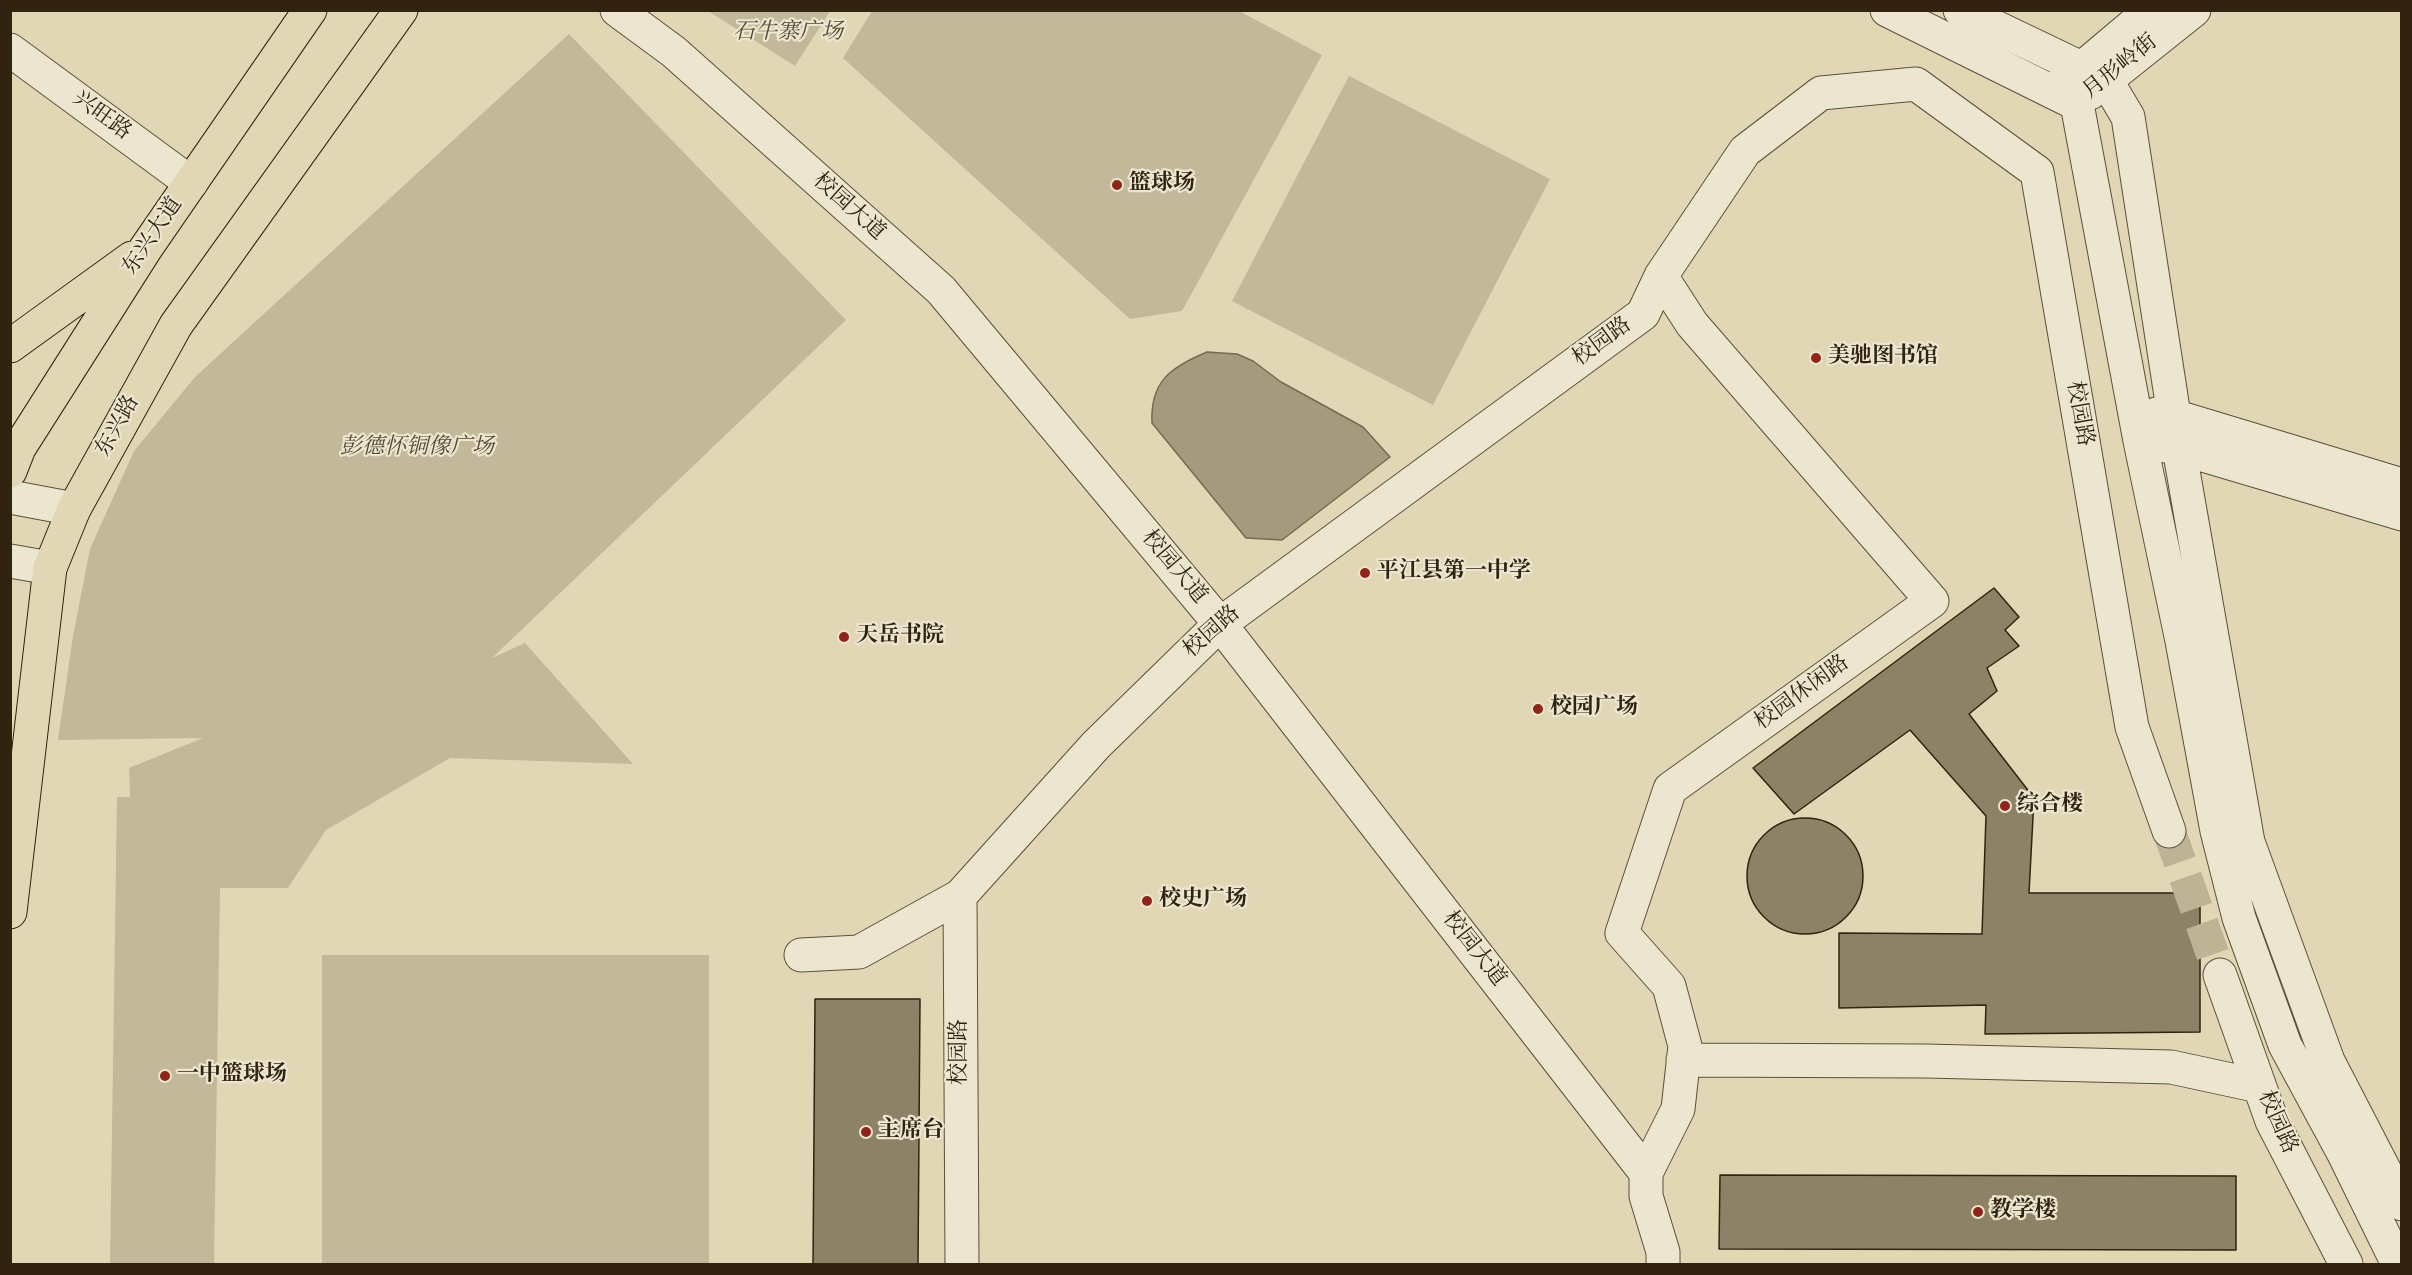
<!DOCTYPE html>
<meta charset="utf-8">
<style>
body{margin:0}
#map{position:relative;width:2412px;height:1275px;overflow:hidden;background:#e1d7b5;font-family:Vollkorn,serif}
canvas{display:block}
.frame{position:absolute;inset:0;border:12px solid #312310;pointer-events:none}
</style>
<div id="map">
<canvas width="2412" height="1275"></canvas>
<div class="frame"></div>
</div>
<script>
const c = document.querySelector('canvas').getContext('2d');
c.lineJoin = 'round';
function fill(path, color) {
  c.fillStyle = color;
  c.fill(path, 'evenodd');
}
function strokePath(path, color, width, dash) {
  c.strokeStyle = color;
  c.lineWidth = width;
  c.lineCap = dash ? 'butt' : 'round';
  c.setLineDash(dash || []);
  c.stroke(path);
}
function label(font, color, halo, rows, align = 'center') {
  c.font = font + ' Vollkorn,"Noto Serif SC",serif';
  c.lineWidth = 4.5;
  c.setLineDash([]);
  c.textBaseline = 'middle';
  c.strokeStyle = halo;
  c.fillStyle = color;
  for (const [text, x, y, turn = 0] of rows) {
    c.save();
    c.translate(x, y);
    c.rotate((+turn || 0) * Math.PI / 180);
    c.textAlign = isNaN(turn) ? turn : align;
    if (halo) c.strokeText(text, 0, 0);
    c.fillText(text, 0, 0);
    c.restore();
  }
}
fill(new Path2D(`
 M708,11H830L795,66Z
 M872,11H1239L1322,55L1182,311L1130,319L843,58Z
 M569,34L846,320L492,658L525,643L633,764L450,758L326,830L288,888H220L214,1264H110L117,797H130L129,768L203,738L58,740L73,636L90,549L134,451L195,377Z
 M1349,76L1550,179L1433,405L1232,301Z
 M322,955H709V1264H322Z`), '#c3b899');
const water = new Path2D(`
 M1207,352L1237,354L1253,361L1281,382L1363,427L1390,457L1282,540L1246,538L1152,423C1150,381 1171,367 1207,352Z`);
fill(water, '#a59a7d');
strokePath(water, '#776a51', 1.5);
const building = new Path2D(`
 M1994,588L2019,617L2005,630L2019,646L1987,668L1997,691L1969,714L2034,798L2029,893H2200V1032L1985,1034L1986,1005L1839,1008V933L1982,934L1986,816L1910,730L1794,814L1753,768Z
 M1747 876a58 58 0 1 1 116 0a58 58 0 1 1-116 0Z
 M815,999H920L918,1264H813Z
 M1720,1175L2236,1176V1250L1719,1249Z`);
fill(building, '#8d8166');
strokePath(building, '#312310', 1.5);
strokePath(new Path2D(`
 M2169,831L2220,975`), '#beb394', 33, [33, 16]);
const minor = new Path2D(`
 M617,10L674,52L941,290L1220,624L1646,1173V1196L1663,1252V1264
 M1887,10L2077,104
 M1960,10L2106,80L2128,117L2179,448L2248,842L2328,1061L2402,1204
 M10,50L191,183
 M2065,78L2081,69L2151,10
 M2090,93L2194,10
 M2077,104L2140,441L2182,641L2217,831L2239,918L2285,1045L2344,1154L2398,1264
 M2156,414L2174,416L2402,485
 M2159,445L2179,448L2402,514
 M10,497L74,509
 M10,561L50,568
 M801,955L859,952L960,896
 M2220,975L2272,1121L2346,1264
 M1683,1060L1926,1061L2171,1067L2259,1086
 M1646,1173L1678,1109L1685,1046L1669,986L1622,933L1670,789L1932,601L1692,324L1661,276
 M962,1264L960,896L1096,745L1220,624L1643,314L1661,276L1745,151L1821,93L1916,84L2037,172L2132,727L2169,831`);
const major = new Path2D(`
 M10,346L132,258
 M10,471L19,448L146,248L310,10
 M10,912L50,568L74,509L176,325L401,10`);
strokePath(minor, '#5d5039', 35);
strokePath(major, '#312310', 35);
strokePath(minor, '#ece5cf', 33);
strokePath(major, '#e1d7b5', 33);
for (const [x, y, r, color] of [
 [1117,185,6,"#8f2418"],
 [1816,358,6,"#8f2418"],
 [1365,573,6,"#8f2418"],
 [844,637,6,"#8f2418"],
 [1538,709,6,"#8f2418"],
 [2005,806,6,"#8f2418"],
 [1147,901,6,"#8f2418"],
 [165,1076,6,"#8f2418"],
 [866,1132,6,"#8f2418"],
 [1978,1212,6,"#8f2418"]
]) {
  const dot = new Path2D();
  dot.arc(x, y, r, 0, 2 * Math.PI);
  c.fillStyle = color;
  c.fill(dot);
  strokePath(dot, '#ece5cf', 2);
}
label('italic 22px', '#564832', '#ece5cf', [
 ["石牛寨广场",788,34],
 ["彭德怀铜像广场",417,449]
]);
label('22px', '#312310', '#ece5cf', [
 ["月形岭街",2121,68,-39],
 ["兴旺路",101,117,36],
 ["校园大道",848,208,42],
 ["东兴大道",154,237,-56],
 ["校园路",1603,343,-36],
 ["校园路",2078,414,80],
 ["东兴路",119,427,-61],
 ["校园大道",1173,568,50],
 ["校园路",1213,633,-41],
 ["校园休闲路",1803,694,-36],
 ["校园大道",1473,950,52],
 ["校园路",961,1052,-90],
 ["校园路",2276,1123,66]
]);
label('bold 22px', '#312310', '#ece5cf', [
 ["篮球场",1129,185],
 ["美驰图书馆",1828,358],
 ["平江县第一中学",1377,573],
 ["天岳书院",856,637],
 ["校园广场",1550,709],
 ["综合楼",2017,806],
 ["校史广场",1159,901],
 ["一中篮球场",177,1076],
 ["主席台",878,1132],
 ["教学楼",1990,1212]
], 'left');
</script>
